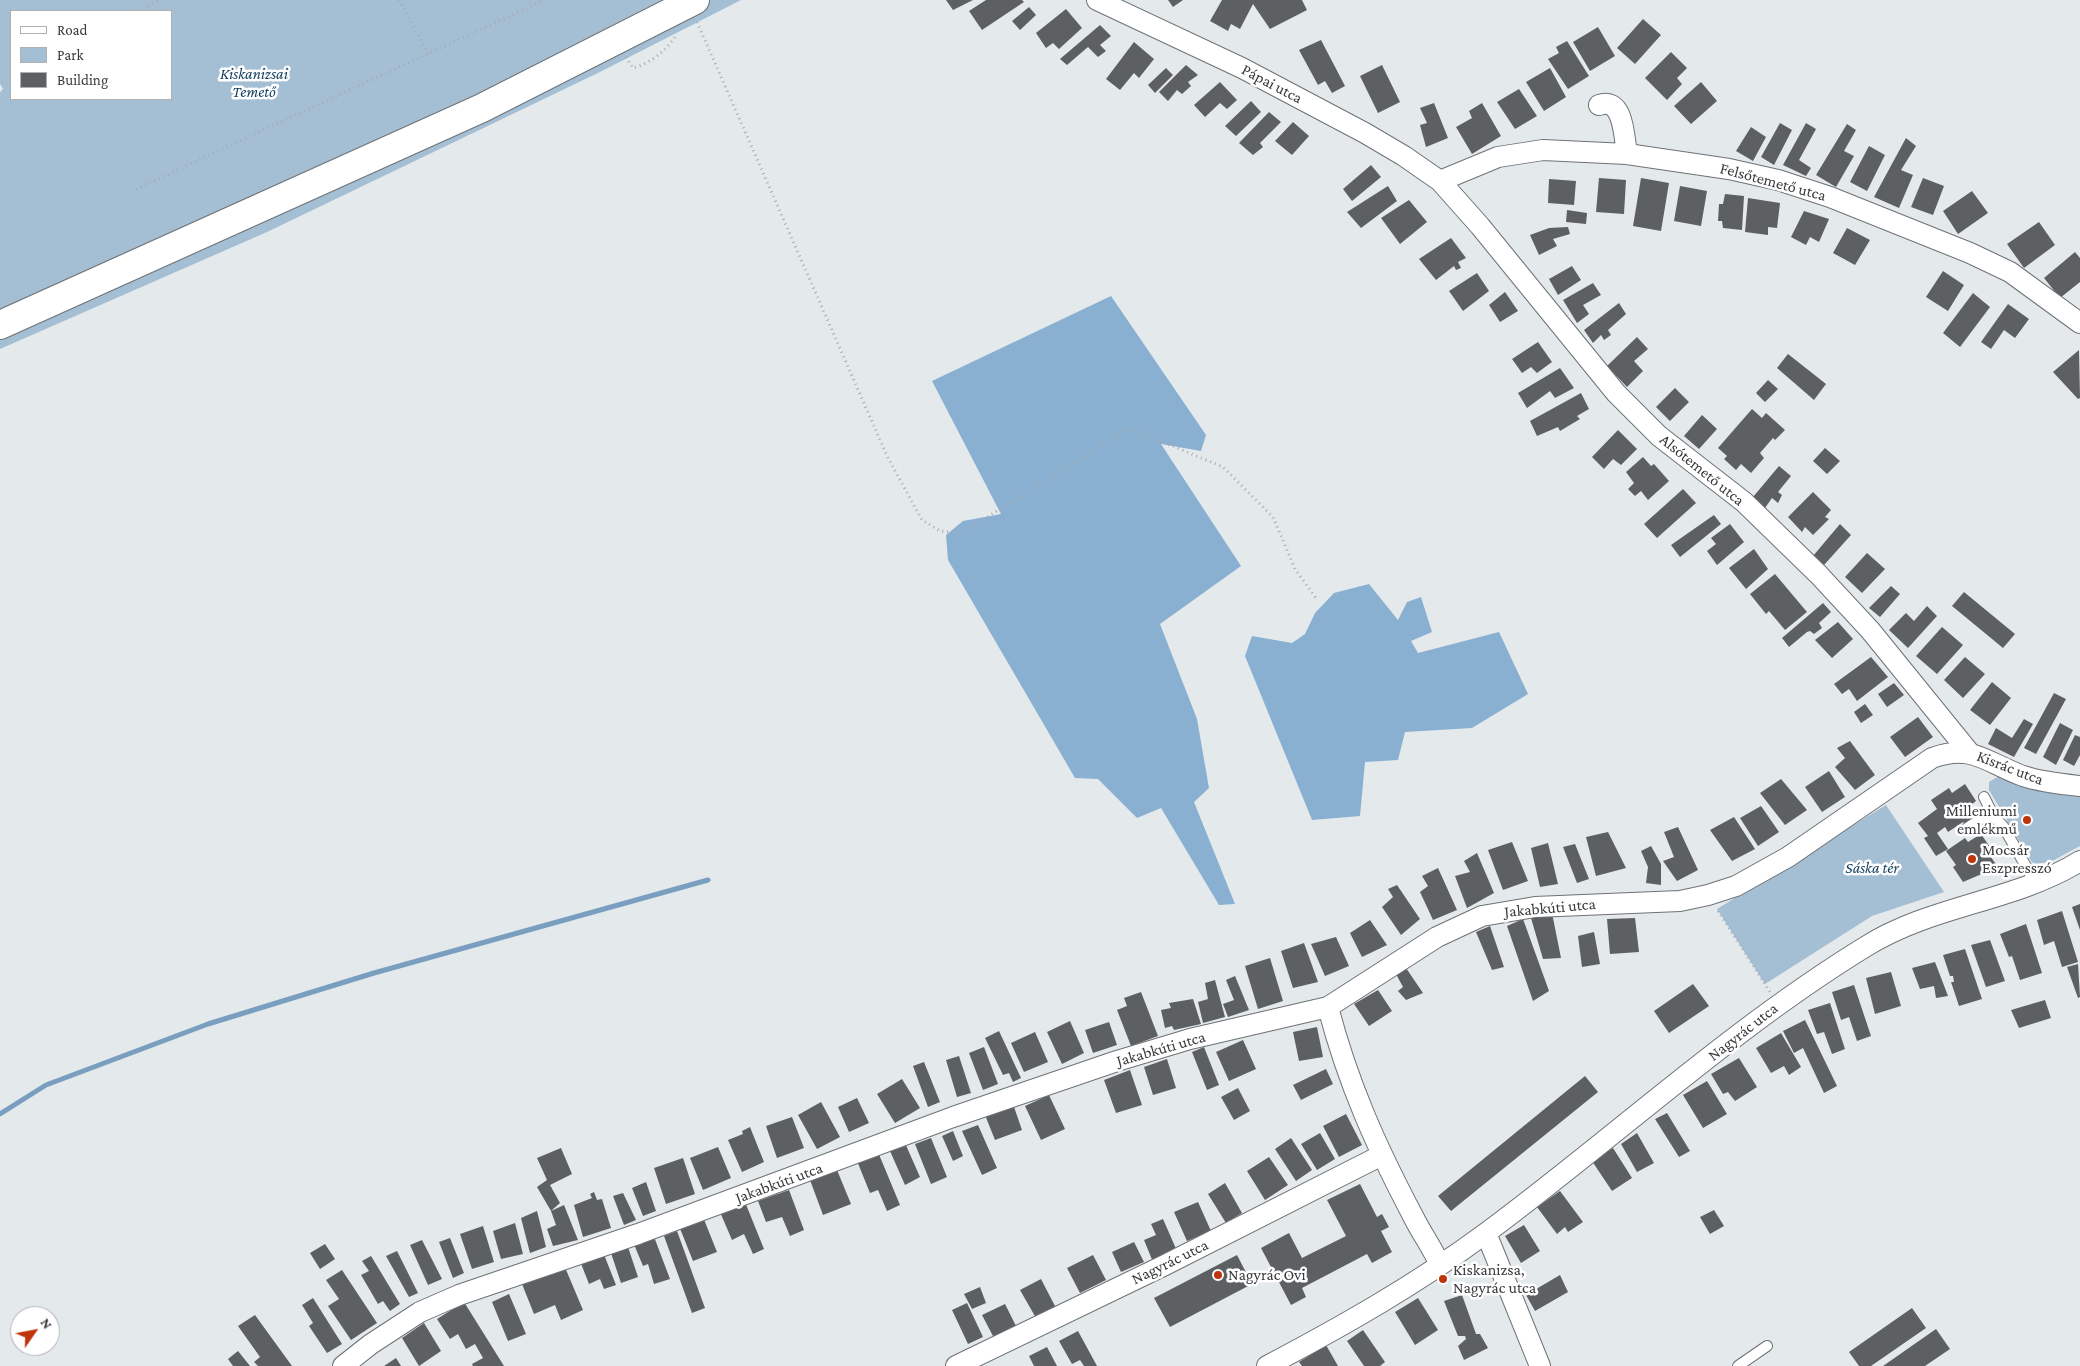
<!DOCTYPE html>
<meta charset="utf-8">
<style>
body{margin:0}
#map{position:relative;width:2080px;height:1366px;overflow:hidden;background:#e4e9ec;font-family:"Crimson Pro",serif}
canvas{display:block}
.legend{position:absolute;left:10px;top:10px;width:162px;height:90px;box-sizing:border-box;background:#fff;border:1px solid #b0b0b1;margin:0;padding:6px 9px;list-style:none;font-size:15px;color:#393a3c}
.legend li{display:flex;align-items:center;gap:10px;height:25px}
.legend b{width:25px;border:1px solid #b0b0b1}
.north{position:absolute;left:10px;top:1306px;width:50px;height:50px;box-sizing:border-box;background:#fff;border:1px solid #b0b0b1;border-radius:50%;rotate:57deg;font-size:14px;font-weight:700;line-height:20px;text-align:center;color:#393a3c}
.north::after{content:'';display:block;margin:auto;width:18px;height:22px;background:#be350c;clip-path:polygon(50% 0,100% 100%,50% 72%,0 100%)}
</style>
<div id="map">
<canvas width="2080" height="1366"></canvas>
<ul class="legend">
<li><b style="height:6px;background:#fff"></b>Road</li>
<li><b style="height:14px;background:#a4bed4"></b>Park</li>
<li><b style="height:14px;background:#5c6063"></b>Building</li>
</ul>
<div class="north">N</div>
</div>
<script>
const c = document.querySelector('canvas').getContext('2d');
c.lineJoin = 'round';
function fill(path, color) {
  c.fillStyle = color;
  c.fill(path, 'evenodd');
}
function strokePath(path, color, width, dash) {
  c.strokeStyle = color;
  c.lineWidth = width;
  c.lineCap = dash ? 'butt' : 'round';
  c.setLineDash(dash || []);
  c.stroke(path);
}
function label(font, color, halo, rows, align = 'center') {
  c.font = font + ' "Crimson Pro",serif';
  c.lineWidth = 5;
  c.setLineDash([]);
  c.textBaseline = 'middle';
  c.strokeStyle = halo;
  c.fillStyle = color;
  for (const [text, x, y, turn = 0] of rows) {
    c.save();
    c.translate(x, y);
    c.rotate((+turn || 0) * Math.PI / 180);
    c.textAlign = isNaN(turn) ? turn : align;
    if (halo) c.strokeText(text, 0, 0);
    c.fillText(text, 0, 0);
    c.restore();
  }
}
fill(new Path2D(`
 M0,0H741L600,72L267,232L0,349V92L3,89L0,84ZM11,11H171V99H11Z
 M1999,776L2080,795V846L2054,860L2036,865L2031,861L1989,790V782Z
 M1886,805L1944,892L1872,916L1765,984L1717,909Z`), '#a4bed4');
fill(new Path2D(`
 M1111,296L1206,435L1201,451L1161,444L1241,566L1160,624L1197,719L1209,788L1194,802L1235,904L1219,905L1161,808L1137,818L1098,779L1075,778L948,560L946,535L963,521L1001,514L932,381Z
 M1369,584L1398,620L1407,602L1421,597L1432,632L1411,641L1418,653L1499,632L1528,694L1472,728L1405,732L1398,760L1365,762L1360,816L1312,820L1245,656L1252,636L1292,643L1305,634L1315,613L1334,593Z`), '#8ab0d1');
strokePath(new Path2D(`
 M0,1114L46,1085L208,1024L374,973L708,880`), '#799ebf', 5);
fill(new Path2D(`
 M946,0H973L953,10Z
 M986,0H1022L1024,2L982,30L969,11Z
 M1168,0H1183L1173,7Z
 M1222,0H1302L1307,10L1270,29L1253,4L1240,29L1231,24L1228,31L1210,21Z
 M1029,7L1036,15L1020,30L1012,21Z
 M1066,9L1082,28L1059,49L1053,43L1046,48L1036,33Z
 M1643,19L1661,35L1635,64L1617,48Z
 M1100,25L1111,36L1100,45L1106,51L1098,57L1088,47L1067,65L1060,59Z
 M1598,27L1615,56L1590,71L1573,42Z
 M1321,40L1345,86L1332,93L1325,81L1318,85L1299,50Z
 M1567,41L1589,76L1568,89L1548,59L1559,53L1556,47Z
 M1134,42L1154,59L1139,78L1134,73L1120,90L1106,79Z
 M1671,52L1687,68L1677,78L1682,84L1667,100L1645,78Z
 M1186,65L1198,75L1188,82L1191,86L1182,94L1177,90L1168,101L1159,92Z
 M1382,65L1400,102L1378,113L1360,76Z
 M1166,68L1173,75L1155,93L1148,85Z
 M1550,68L1566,97L1544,111L1526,82Z
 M1220,82L1237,100L1227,109L1220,103L1205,117L1194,105Z
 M1701,82L1717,101L1691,124L1674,106Z
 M1519,89L1537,116L1515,129L1497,102Z
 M1251,101L1261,112L1236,136L1225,126Z
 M1434,103L1448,138L1426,147L1420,125L1427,123L1420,108Z
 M1482,103L1501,136L1472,154L1456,127L1472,118L1469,111Z
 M1269,112L1281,122L1260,143L1263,147L1253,155L1239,143Z
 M1293,122L1309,136L1292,155L1275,141Z
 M1780,123L1792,130L1774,165L1761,157Z
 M1806,123L1816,129L1799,160L1811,168L1806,176L1783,165Z
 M1847,124L1856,130L1844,151L1854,156L1836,187L1816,175Z
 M1751,127L1766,137L1753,161L1736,151Z
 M1906,138L1916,146L1901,170L1913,175L1899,208L1874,197Z
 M1869,146L1885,155L1867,191L1850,182Z
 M1371,165L1381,177L1352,201L1343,189Z
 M1599,178L1626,180L1624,214L1596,212Z
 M1641,178L1669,183L1661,231L1633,226Z
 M1923,178L1944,186L1933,215L1911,207Z
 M1549,179L1576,181L1574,205L1548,203Z
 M1388,186L1397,201L1361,228L1347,212Z
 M1680,186L1707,191L1701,226L1674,221Z
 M1972,191L1988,213L1958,234L1943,211Z
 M1725,194L1744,196L1742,230L1723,228L1722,221H1718L1719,204H1723Z
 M1748,198L1780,203L1777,228L1768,227V235L1745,232Z
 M1409,200L1427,222L1400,244L1381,218Z
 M1567,210L1587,213L1586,224L1566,222Z
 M1804,211L1829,219L1819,242L1810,237L1806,245L1791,237Z
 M2039,222L2055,245L2024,268L2007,244Z
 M1568,227L1570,234L1553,239L1557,246L1539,255L1530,235L1549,228Z
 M1847,228L1870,240L1855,265L1833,253Z
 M1451,238L1466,258L1458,262L1461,268L1456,270L1454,266L1436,280L1419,259Z
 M2075,252L2080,258V282L2060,298L2044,278Z
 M1572,266L1581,280L1558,295L1549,279Z
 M1943,271L1964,285L1948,311L1926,297Z
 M1477,273L1489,291L1463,311L1449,291Z
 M1593,283L1601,295L1583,305L1589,314L1577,323L1563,300Z
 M1505,292L1518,311L1500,322L1489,305Z
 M1973,293L1990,307L1960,347L1943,333Z
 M1619,303L1626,314L1608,330L1611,335L1604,340L1601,335L1593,343L1584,330Z
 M2008,304L2029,319L2015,338L2004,330L1991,349L1981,342Z
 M1637,337L1648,349L1634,361L1643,371L1627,387L1607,366Z
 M1538,342L1552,362L1537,373L1531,367L1522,373L1512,359Z
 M2079,350L2080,398L2078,399L2053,372Z
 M1788,354L1826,384L1814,400L1777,368Z
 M1560,368L1574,388L1555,398L1550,391L1527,408L1518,393Z
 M1768,380L1778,389L1765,402L1756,393Z
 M1675,388L1689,402L1670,421L1656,407Z
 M1581,393L1589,409L1577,416L1580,419L1560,431L1558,427L1537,436L1530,421Z
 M1752,409L1762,418L1766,413L1785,430L1775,440L1773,438L1760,453L1764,458L1751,473L1741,464L1736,470L1724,459L1727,456L1718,448Z
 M1702,415L1717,429L1699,449L1684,436Z
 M1618,430L1637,449L1621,465L1613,459L1604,469L1592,457Z
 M1825,448L1840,461L1827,474L1813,461Z
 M1643,457L1651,466L1654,464L1669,481L1648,500L1641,491L1635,496L1628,489L1634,483L1626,472Z
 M1779,466L1791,476L1778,492L1782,495L1778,503L1772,498L1765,508L1753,497Z
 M1683,489L1696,503L1657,538L1644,524Z
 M1813,492L1831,510L1825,517L1829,519L1813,535L1805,527L1802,532L1788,517Z
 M1714,515L1721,524L1680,557L1671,545Z
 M1730,524L1744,542L1717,565L1707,551L1716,544L1711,538Z
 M1840,524L1851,535L1824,565L1813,556Z
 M1754,549L1768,569L1746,589L1729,568Z
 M1867,553L1885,569L1862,593L1845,577Z
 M1775,574L1807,612L1785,630L1769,611L1766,614L1750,594Z
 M1891,586L1900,594L1880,617L1869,608Z
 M1964,592L2015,634L2003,648L1952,606Z
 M1823,603L1831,612L1819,623L1822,628L1814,634L1810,631L1807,632L1789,647L1782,638Z
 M1927,606L1937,616L1908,648L1889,630L1906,613L1914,621Z
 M1838,622L1853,639L1832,658L1815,640Z
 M1942,627L1963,645L1937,674L1916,656Z
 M1871,657L1888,677L1857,701L1849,689L1842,694L1834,684Z
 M1965,657L1985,674L1963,698L1944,680Z
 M1992,682L2011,698L1990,725L1970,710Z
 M1894,683L1904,695L1887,707L1878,694Z
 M2054,693L2066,699L2036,754L2024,748Z
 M1865,704L1873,715L1861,723L1854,712Z
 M1918,717L1933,737L1905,757L1890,737Z
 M2024,719L2033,724L2014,757L1988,744L1996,728L2012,738Z
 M2060,723L2073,730L2056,765L2043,757Z
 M2075,735L2080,737V755L2074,766L2063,760Z
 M1850,741L1875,775L1855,790L1835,767L1845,758L1837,748Z
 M1829,771L1845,797L1822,812L1805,787Z
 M1781,779L1807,810L1785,825L1760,793Z
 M1965,784L1976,801L1971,805L1979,816L1966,826L1963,822L1948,832L1945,827L1937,833L1948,849L1936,856L1924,838L1928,836L1918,823L1937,809L1931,800L1949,788L1952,793Z
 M1761,806L1779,832L1758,846L1740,818Z
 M1734,817L1755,849L1732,861L1710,830Z
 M1678,827L1698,870L1677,881L1663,861L1674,857L1664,832Z
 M1608,832L1626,868L1596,876L1586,837Z
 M1981,834L1992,850L1988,853L1998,867L1963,882L1953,867L1956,865L1946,851L1965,838L1968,842Z
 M1512,842L1528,881L1503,890L1488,850Z
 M1548,843L1558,884L1540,887L1531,848Z
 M1575,844L1589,879L1577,883L1563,847Z
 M1651,846L1661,864V885L1646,883L1648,867L1641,851Z
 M1477,853L1494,893L1467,908L1455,876L1470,872L1464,861Z
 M1438,868L1457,910L1433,920L1420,892L1428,886L1422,876Z
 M1397,885L1420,919L1401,935L1382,907L1393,897L1388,889Z
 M2080,904V930L2072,907Z
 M2062,911L2078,962L2062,967L2054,941L2044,945L2037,920Z
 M1552,913L1561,958L1543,959L1531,918Z
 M1635,918L1639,952L1610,954L1607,919Z
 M1523,919L1549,991L1533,1001L1507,926Z
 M1370,920L1387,945L1362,957L1350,933Z
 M2026,924L2042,973L2020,980L2012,956L2009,957L2000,934Z
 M1490,926L1504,967L1492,970L1476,932Z
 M1594,932L1600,964L1582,967L1578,936Z
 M1336,937L1349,966L1325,976L1311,944Z
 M1990,940L2005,981L1986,987L1971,945Z
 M1304,943L1318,982L1293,988L1281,951Z
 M1965,949L1982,999L1959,1006L1951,982H1954L1953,976H1950L1943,955Z
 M1270,958L1283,1001L1258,1009L1245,966Z
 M1935,962L1948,996L1936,998L1934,986L1920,989L1912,968Z
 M2078,964L2080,997L2078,998L2067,967Z
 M1406,968L1423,993L1406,1000L1398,991L1403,987L1396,974Z
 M1891,972L1901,1006L1875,1014L1866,978Z
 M1235,976L1249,1010L1228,1017L1223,1004L1234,1000L1226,980Z
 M1215,980L1225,1017L1203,1023L1198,1002L1208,999L1205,983Z
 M1693,984L1709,1006L1669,1033L1654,1011Z
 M1854,985L1871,1036L1857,1041L1849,1017L1841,1020L1832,992Z
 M1378,990L1392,1011L1369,1026L1354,1004Z
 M1141,992L1158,1036L1131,1046L1117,1010L1127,1006L1124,998Z
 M1193,999L1201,1024L1174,1030L1172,1026L1165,1028L1161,1010L1171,1008L1169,1003Z
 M2045,1000L2051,1018L2019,1028L2011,1010Z
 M1830,1003L1845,1049L1832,1054L1824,1032L1817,1034L1808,1010Z
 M1805,1020L1837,1086L1824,1093L1803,1048L1794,1053L1783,1031Z
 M1070,1021L1084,1053L1062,1064L1047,1032Z
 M1109,1022L1117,1045L1093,1053L1085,1030Z
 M1317,1027L1323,1057L1299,1061L1293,1032Z
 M999,1031L1021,1078L1013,1082L1009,1073L1003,1075L985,1038Z
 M1035,1032L1048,1062L1024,1072L1011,1043Z
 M1781,1033L1801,1067L1789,1075L1784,1066L1771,1073L1756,1048Z
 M1243,1040L1256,1069L1229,1081L1216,1052Z
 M984,1047L998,1084L983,1090L969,1053Z
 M1204,1047L1219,1085L1207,1090L1192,1052Z
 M959,1056L971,1093L957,1097L946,1060Z
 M1739,1058L1757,1087L1735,1101L1728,1092L1723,1094L1711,1074Z
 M1167,1059L1176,1088L1153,1095L1144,1067Z
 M924,1062L940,1102L928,1107L913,1066Z
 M1326,1069L1333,1084L1301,1100L1293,1085Z
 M1130,1070L1142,1105L1116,1113L1104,1080Z
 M1585,1076L1598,1092L1451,1211L1438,1196Z
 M902,1079L920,1108L895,1123L877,1094Z
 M1707,1081L1727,1114L1703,1128L1683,1095Z
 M1238,1088L1250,1111L1234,1120L1221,1097Z
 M1049,1095L1065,1129L1041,1140L1025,1106Z
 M857,1098L869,1123L849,1132L838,1107Z
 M821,1102L840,1137L817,1149L798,1115Z
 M1013,1104L1022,1130L995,1140L985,1115Z
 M1667,1113L1690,1151L1679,1157L1655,1119Z
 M1346,1114L1362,1145L1339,1157L1323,1126Z
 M792,1117L804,1148L777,1158L766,1126Z
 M978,1125L997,1168L982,1175L962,1131Z
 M750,1127L764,1162L742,1172L728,1140L743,1134L742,1131Z
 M953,1131L963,1156L953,1161L942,1136Z
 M1320,1133L1335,1159L1317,1170L1301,1144Z
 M1637,1133L1654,1163L1637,1172L1621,1144Z
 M931,1138L947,1177L931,1184L915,1144Z
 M1291,1138L1312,1170L1296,1181L1275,1149Z
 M905,1143L920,1177L905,1185L890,1151Z
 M718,1147L731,1178L703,1190L690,1158Z
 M561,1148L572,1174L550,1185L560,1203L551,1211L537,1187L547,1180L537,1158Z
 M1613,1148L1632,1178L1612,1191L1592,1161Z
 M878,1152L900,1205L887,1211L878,1190L870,1193L857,1161Z
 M1269,1157L1288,1185L1265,1200L1247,1171Z
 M683,1158L695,1194L666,1204L654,1168Z
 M837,1170L851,1204L823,1215L810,1180Z
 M646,1182L656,1211L643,1216L632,1188Z
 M1225,1183L1242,1213L1226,1223L1208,1194Z
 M1360,1184L1377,1217L1382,1214L1389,1227L1381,1231L1392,1252L1372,1263L1367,1254L1302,1288L1306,1297L1291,1305L1261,1248L1289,1233L1302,1258L1346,1236L1327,1200Z
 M789,1190L804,1230L790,1236L782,1217L766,1222L758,1201Z
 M1560,1191L1583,1222L1568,1232L1565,1227L1557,1234L1537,1207Z
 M594,1192L597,1200L602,1199L611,1228L583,1237L574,1205L592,1198L590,1194Z
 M623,1193L636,1220L624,1225L613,1196Z
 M745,1202L764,1249L753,1254L744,1234L732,1240L720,1212Z
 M1198,1202L1211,1231L1187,1241L1174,1212Z
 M564,1205L578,1240L553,1246L547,1229L556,1225L551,1211Z
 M1714,1210L1724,1226L1710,1234L1700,1217Z
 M537,1211L546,1247L530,1253L521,1218Z
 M703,1217L717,1252L693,1261L679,1226Z
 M1163,1219L1177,1251L1153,1262L1144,1240L1156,1235L1151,1224Z
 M515,1223L523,1254L501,1259L493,1231Z
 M1524,1225L1540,1251L1521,1263L1505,1236Z
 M483,1226L494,1262L472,1269L460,1234Z
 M677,1231L705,1308L692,1313L664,1236Z
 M653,1234L670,1279L654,1284L648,1264L643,1266L633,1242Z
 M450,1238L464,1273L453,1278L439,1242Z
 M422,1240L442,1279L428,1285L410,1245Z
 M1134,1242L1144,1262L1121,1272L1112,1252Z
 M325,1244L335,1259L320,1269L310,1253Z
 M627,1244L638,1277L621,1283L610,1250Z
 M397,1251L418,1293L409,1297L386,1256Z
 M603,1252L616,1285L604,1289L600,1279L589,1284L580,1261Z
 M1093,1255L1106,1280L1080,1293L1067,1268Z
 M1237,1255L1252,1284L1170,1327L1154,1298Z
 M371,1256L400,1304L390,1311L383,1301L378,1304L361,1275L369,1271L362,1261Z
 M564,1265L583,1310L561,1320L555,1305L534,1314L522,1284Z
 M342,1270L377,1323L351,1340L328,1306L339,1299L326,1280Z
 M1560,1275L1568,1292L1535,1311L1526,1295Z
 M1041,1279L1056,1308L1036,1318L1020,1290Z
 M980,1287L986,1303L972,1309L964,1294Z
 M509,1294L526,1334L508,1341L492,1302Z
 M1462,1295L1476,1334H1480L1488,1348L1464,1360L1458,1346L1466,1339L1465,1336H1458L1444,1301Z
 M313,1298L342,1344L327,1353L309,1326L313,1323L302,1305Z
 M1418,1298L1438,1330L1415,1345L1395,1312Z
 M464,1302L504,1366H473L472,1364L483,1358L475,1344L466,1349L458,1334L450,1339L437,1319Z
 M967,1303L983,1337L968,1344L952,1310Z
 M1005,1304L1016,1326L994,1338L982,1315Z
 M1912,1308L1926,1328L1871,1366H1859L1849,1352Z
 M255,1315L292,1366H258L254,1362L260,1357L238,1326Z
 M424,1323L441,1351L419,1366L402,1338Z
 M1936,1329L1950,1349L1925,1366H1883Z
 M1363,1330L1385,1362L1380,1366H1364L1347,1341Z
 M1078,1331L1097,1366H1084L1080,1360L1072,1364L1059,1341Z
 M1326,1345L1338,1366H1302L1299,1362Z
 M1047,1347L1057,1366H1034L1029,1356Z
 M238,1351L250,1366H233L228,1359Z
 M396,1358L401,1366H384Z`), '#5c6063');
const lane = new Path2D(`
 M1984,797L1994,817
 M1967,828L1981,819L1994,817L2003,826L2036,884
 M1738,1366L1767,1346`);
const street = new Path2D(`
 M1097,0L1242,68L1365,133L1404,156L1440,181L1480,226L1616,393L1659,436L1744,502L1819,575L1870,630L1969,752
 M1599,105C1624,96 1624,137 1627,154
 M1440,181L1498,157L1543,150L1627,154L1729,169L1778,180L1830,197L1970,253L2010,272L2080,323
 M1328,1007C1348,1084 1377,1148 1414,1218C1422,1234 1433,1249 1440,1265
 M1486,1233L1540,1366
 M343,1366L371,1344L420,1312L459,1295L638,1234L953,1117L1117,1061L1190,1039L1328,1007L1437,937L1482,916L1535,907L1680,901L1708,895L1736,886L1788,857L1932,758C1972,743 1987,763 2023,776C2041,782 2061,784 2080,786
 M956,1366L1165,1265L1382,1155
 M1267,1366C1343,1326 1417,1284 1486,1233C1613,1139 1730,1030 1865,947C1931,905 2014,902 2080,861`);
const secondary = new Path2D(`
 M0,325L482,108L695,0`);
strokePath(lane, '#6e7275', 12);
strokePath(street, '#6e7275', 22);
strokePath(secondary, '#6e7275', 30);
strokePath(new Path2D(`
 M399,0L428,53
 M139,11L160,0
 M697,22L888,458L922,520L940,531L962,533L1129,428L1223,467L1273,517L1295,569L1316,598
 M626,57L633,68C651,63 666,51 676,35
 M136,189L544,0
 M1718,911L1770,992`), '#a8abae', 3, [1, 4]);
strokePath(lane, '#fff', 10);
strokePath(street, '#fff', 20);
strokePath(secondary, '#fff', 28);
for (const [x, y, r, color] of [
 [2027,820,5,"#be350c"],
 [1972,859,5,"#be350c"],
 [1218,1275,5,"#be350c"],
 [1443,1279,5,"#be350c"]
]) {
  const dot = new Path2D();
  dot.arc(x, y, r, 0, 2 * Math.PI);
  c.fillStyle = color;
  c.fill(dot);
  strokePath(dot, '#fff', 2);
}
label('italic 16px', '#113d5e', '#fff', [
 ["Kiskanizsai",254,74],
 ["Temető",254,92],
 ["Sáska tér",1872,868]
]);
label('16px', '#393a3c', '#fff', [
 ["Pápai utca",1272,84,28],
 ["Felsőtemető utca",1773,182,15],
 ["Alsótemető utca",1702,470,39],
 ["Kisrác utca",2010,768,21],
 ["Jakabkúti utca",1550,908,-5],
 ["Nagyrác utca",1743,1032,-38],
 ["Jakabkúti utca",1161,1049,-16],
 ["Jakabkúti utca",779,1183,-20],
 ["Nagyrác utca",1170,1262,-26]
]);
label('16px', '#393a3c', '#fff', [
 ["Milleniumi",2017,811,"right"],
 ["emlékmű",2017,829,"right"],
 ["Mocsár",1982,850],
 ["Eszpresszó",1982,868],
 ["Kiskanizsa,",1453,1270],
 ["Nagyrác utca",1453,1288],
 ["Nagyrác Ovi",1228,1275]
], 'left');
</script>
